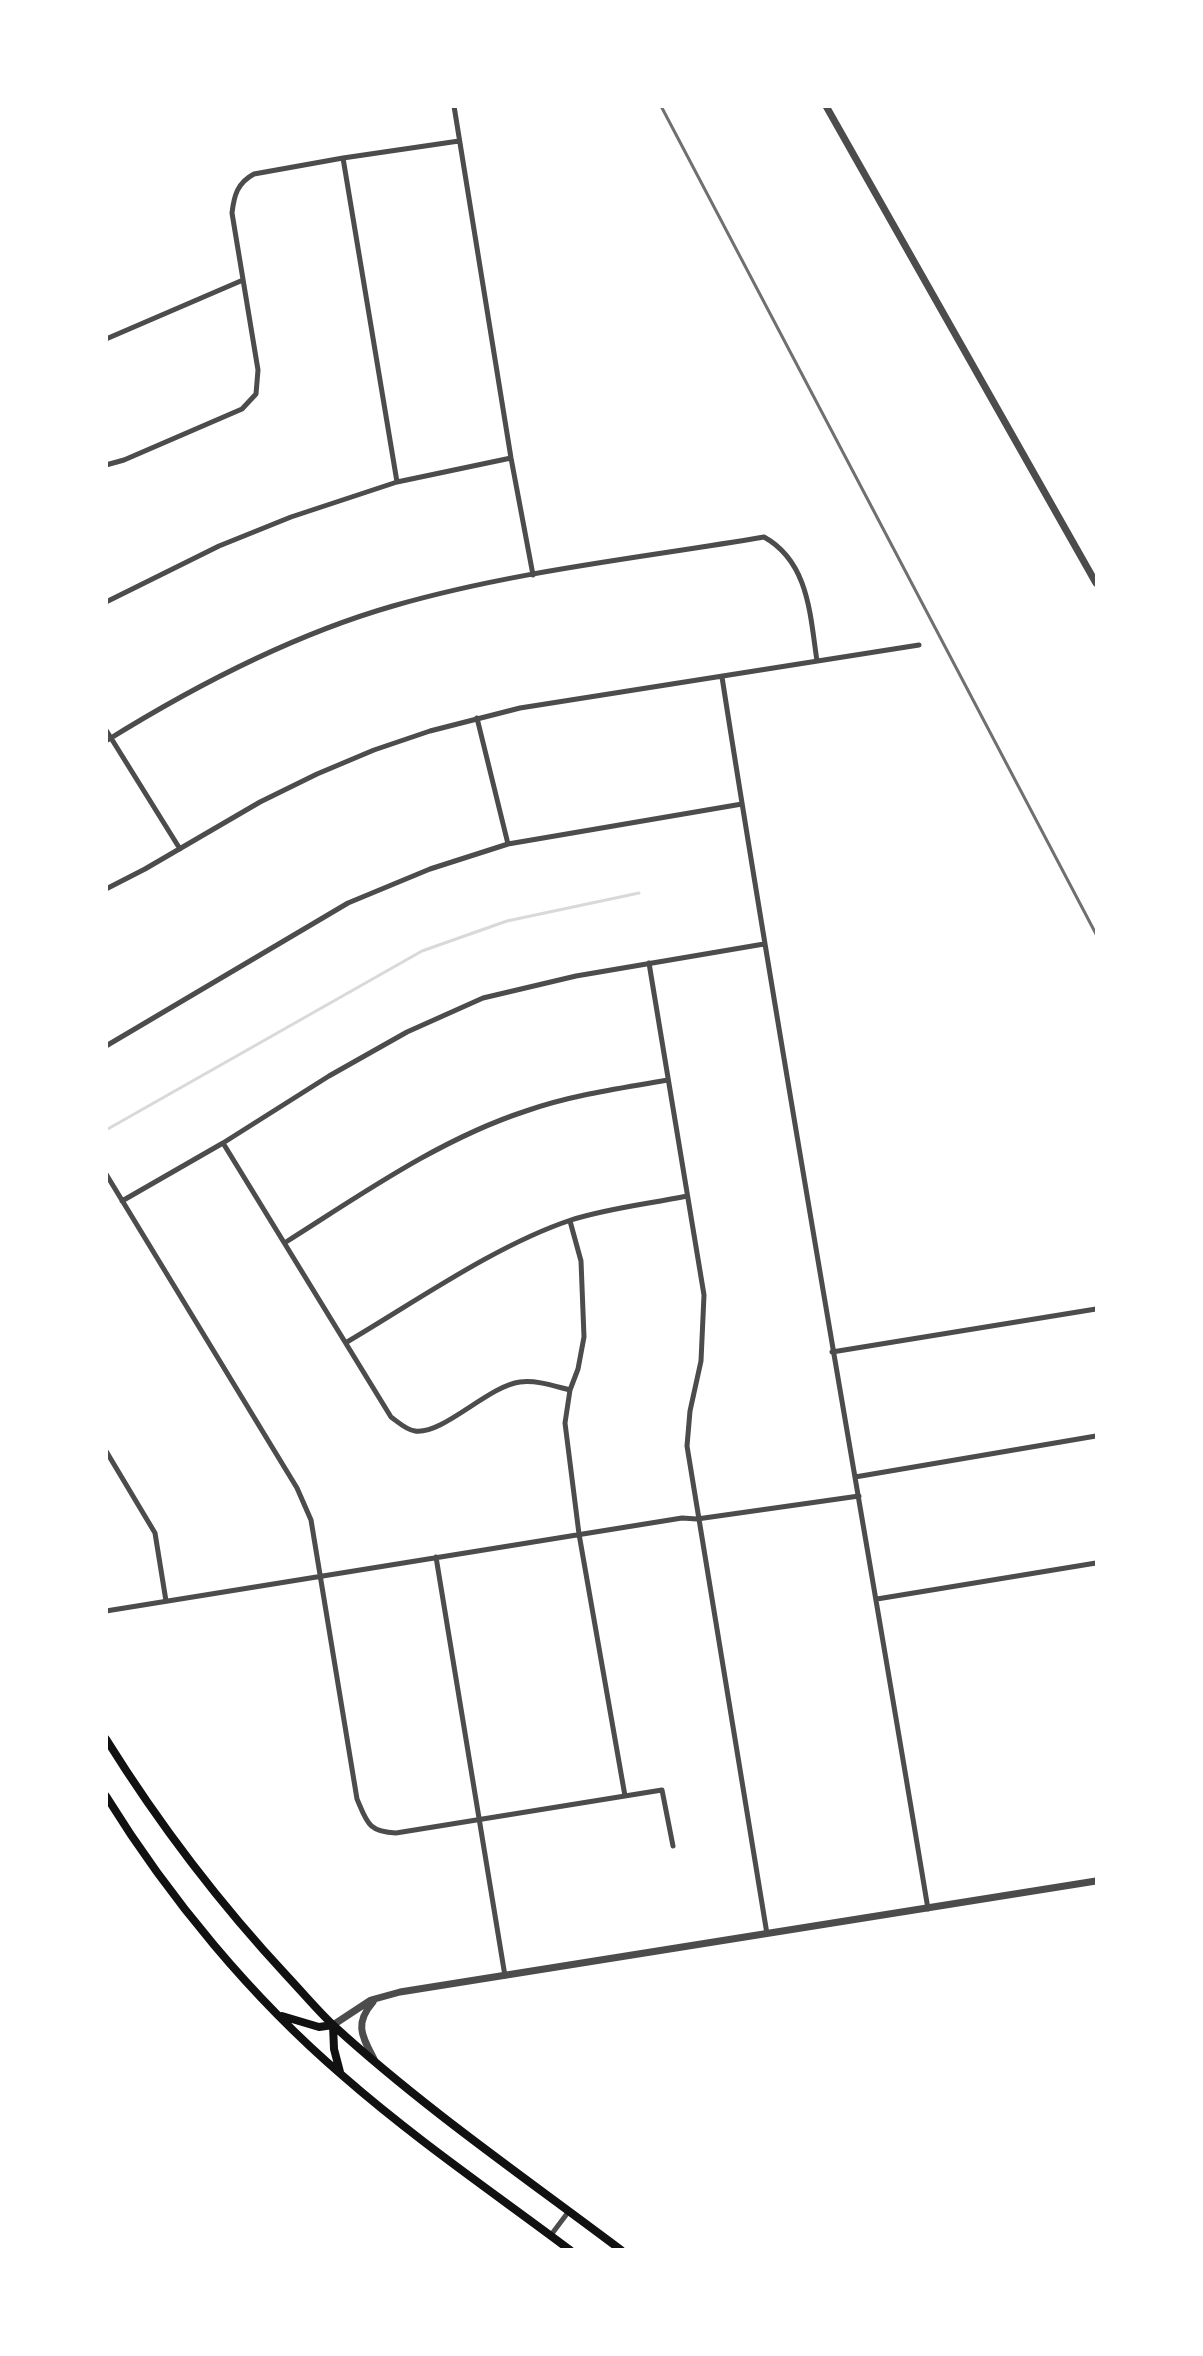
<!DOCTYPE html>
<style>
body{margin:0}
#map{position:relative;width:1203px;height:2356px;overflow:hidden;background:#fff;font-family:"PT Sans Narrow",sans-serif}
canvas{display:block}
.frame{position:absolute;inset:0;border:108px solid #fff;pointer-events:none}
</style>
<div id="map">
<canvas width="1203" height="2356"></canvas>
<div class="frame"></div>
</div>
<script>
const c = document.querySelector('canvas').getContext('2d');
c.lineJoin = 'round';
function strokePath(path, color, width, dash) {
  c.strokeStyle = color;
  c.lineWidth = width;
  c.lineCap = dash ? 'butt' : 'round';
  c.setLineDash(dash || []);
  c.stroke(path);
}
strokePath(new Path2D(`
 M106,1130L422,951L507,921L639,893`), '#d9d9d9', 3);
strokePath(new Path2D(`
 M454,106L511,458L533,575
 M343,158L397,482
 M106,339L243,280
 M106,465L124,460L242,409L256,394L258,370L232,213C234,196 237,183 254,174L343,158L459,141
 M106,602L219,546L291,517L397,482L511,458
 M722,677C786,1088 860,1498 928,1909
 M477,718L508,844
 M106,730L180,849
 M106,741C196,685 292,635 393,606C514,571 641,558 764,537C809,562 810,615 817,661
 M106,889L145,869L260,802L317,774L374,750L430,731L520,708L919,645
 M649,963L704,1295L701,1361L690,1411L687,1446L767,1934
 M106,1046L348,903L430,869L508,844L742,804
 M223,1143L391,1417C398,1422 406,1430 415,1431C443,1435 488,1386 520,1382C537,1380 554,1386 570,1390
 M106,1174L297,1488L311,1520L357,1799C367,1822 368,1832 396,1833L662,1790L673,1846
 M122,1201L223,1143L329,1076L407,1032L483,998L576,976L764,944
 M570,1221L581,1261L584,1337L578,1369L570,1390L565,1423L579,1534L625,1796
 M286,1242C362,1194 440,1139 526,1111C572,1095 621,1088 668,1080
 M347,1342C415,1302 496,1245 571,1220C609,1208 648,1204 687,1196
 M832,1352L1096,1309
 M106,1451L155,1533L166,1601
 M855,1477L1096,1436
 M436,1557L505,1976
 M877,1599L1096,1563
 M106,1611L682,1518L697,1519L859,1496
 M551,2235L569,2211`), '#4c4c4c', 5);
strokePath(new Path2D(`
 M826,106L1096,583
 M373,2002C354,2024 362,2036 374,2059
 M333,2025L371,2000L400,1992L1096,1881`), '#4c4c4c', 7);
strokePath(new Path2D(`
 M106,1739C159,1824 219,1903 288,1977C303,1993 318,2011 334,2026C424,2108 524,2177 621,2250
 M106,1796C169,1898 252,1998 343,2076C415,2139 494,2193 570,2250
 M282,2016L319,2027L333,2025
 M333,2025L334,2049L340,2072`), '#111', 8);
strokePath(new Path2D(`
 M661,106L1096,934`), '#707070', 3);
</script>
